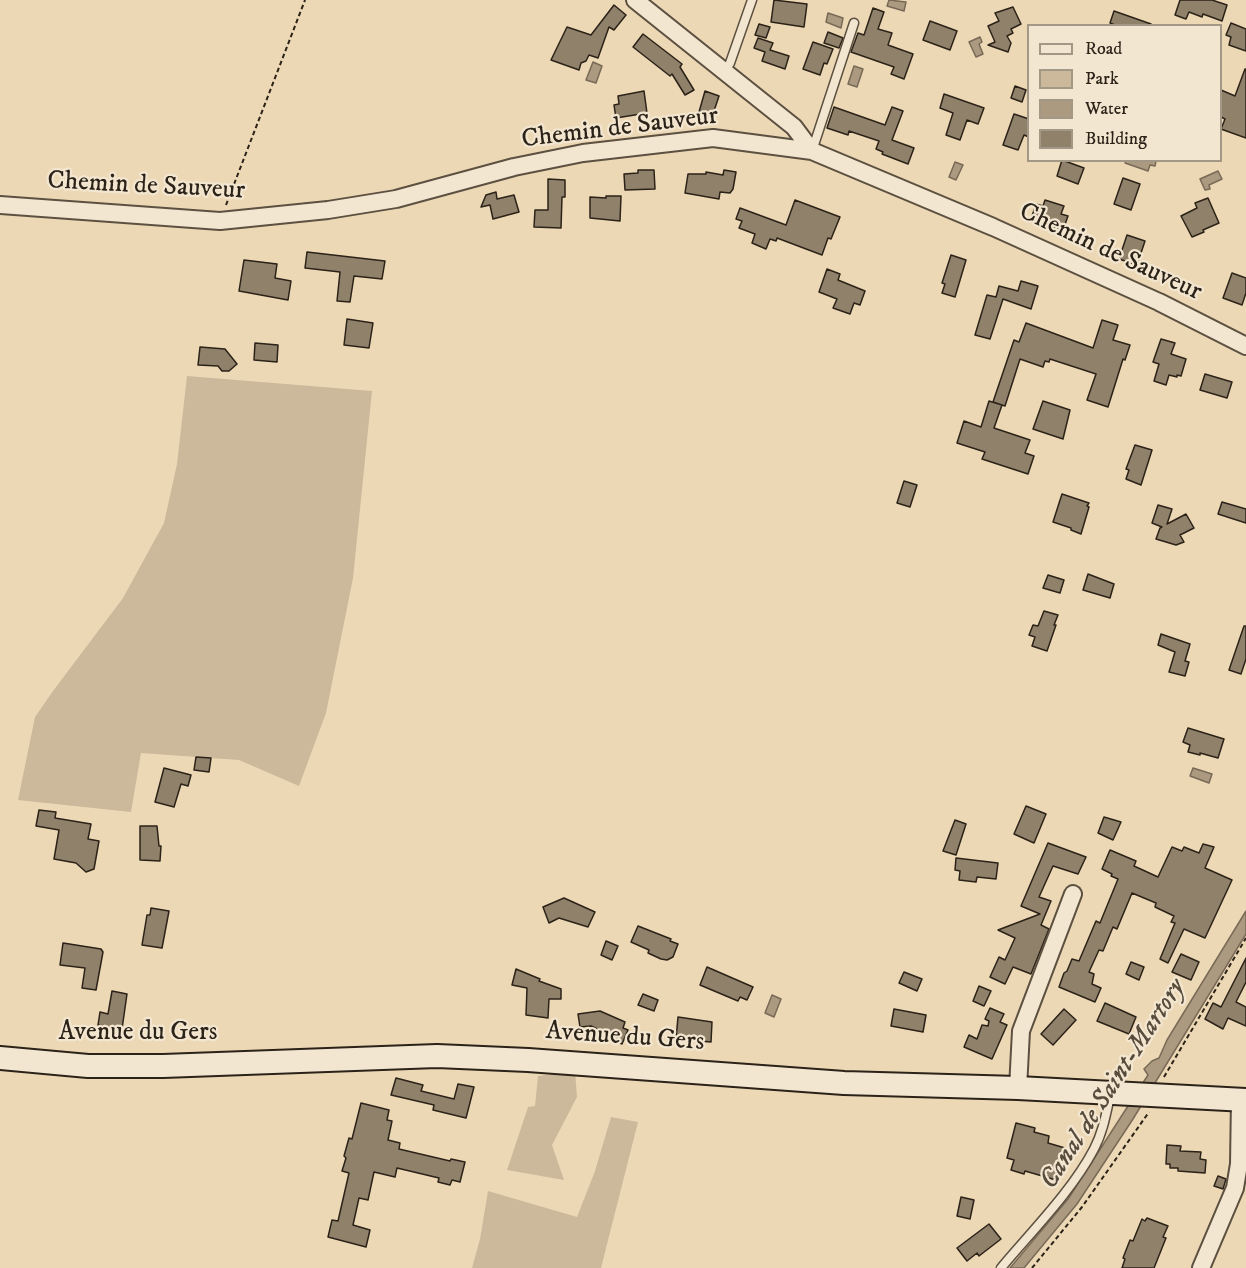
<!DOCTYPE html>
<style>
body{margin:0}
#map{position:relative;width:1246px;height:1268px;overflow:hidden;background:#edd8b6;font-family:"IM FELL DW Pica",serif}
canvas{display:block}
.legend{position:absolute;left:1027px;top:24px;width:195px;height:138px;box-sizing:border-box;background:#f3e6d0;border:2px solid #a39886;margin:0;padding:8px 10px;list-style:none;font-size:18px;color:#2b2218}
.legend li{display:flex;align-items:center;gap:12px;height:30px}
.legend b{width:30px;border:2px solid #a39886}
</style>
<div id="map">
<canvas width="1246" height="1268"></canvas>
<ul class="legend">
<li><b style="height:8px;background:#f3e6d0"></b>Road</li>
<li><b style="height:16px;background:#ccb99b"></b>Park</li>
<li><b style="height:16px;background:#ab9a80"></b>Water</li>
<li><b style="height:16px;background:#90816a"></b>Building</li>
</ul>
</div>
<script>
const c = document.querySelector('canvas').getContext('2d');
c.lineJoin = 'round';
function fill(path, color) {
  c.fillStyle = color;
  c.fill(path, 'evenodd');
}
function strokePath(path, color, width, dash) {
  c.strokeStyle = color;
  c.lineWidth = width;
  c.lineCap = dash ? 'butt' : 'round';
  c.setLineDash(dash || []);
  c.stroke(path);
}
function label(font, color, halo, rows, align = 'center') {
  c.font = font + ' "IM FELL DW Pica",serif';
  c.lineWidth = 4.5;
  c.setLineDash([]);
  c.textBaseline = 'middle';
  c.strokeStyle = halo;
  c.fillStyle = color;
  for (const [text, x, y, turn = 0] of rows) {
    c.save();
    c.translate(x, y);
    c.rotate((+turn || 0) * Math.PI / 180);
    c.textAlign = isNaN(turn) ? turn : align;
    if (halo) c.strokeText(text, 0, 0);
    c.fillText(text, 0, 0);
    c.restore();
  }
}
fill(new Path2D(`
 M187,376L372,391L353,578L326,713L299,786L239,760L141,753L131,812L18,800L35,717L53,691L123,598L164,523L177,464Z
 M575,1071L577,1097L552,1145L564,1180L507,1170L528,1107L535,1106L538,1076Z
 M611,1117L638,1122L601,1268H472L480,1239L488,1191L577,1217L595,1171Z`), '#ccb99b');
const water = new Path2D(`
 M889,0L906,2L904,11L887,6Z
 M828,13L843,18L841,28L826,22Z
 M980,37L982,42L979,44L983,54L976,57L969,42Z
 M593,62L602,66L596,83L586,80Z
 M854,66L863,69L857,87L848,84Z
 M1126,161V160L1156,161L1155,166L1150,165L1148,171L1125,163Z
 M955,162L963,165L956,180L949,177Z
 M1218,171L1222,179L1209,185L1210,189L1205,190L1200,179Z
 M1193,768L1212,774L1209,783L1190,776Z
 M1246,911V934L1133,1119L1077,1204L1024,1268H1010L1068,1199L1148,1075L1144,1069L1152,1061L1159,1058L1167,1040Z
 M772,995L781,999L774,1017L765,1013Z`);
fill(water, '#ab9a80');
strokePath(water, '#786a56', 1.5);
const building = new Path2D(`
 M774,0L807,4L804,27L771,22Z
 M1180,0H1212L1227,5L1222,21L1203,14L1202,17L1189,12L1186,19L1175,15Z
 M614,5L626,15L614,30L609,27L598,58L589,55L586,61L581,63L579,70L551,60L567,27L591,35Z
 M1013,7L1021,24L1011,29L1013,33L1007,36L1011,43L1008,52L988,45L995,42L988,26L999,21L995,13Z
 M873,8L884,12L878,29L892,33L888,45L913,54L904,79L891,74L894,67L851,52L858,33L864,35Z
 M1114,11L1151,24L1150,26H1117L1110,23Z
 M930,21L957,31L950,50L923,40Z
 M1231,23L1246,29V51L1229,45L1231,37L1226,35Z
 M759,24L770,27L766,38L755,35Z
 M828,32L843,38L839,48L824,43Z
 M643,34L682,64L680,67L694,90L685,95L672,74L670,76L633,47Z
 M758,38L773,43L770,50L789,56L785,69L762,61L765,52L754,48Z
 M813,42L833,49L827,64L824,63L820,75L803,69Z
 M1245,69H1246V138L1221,129L1225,119L1221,117V90L1235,96Z
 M1015,86L1026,90L1022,102L1011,98Z
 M644,91L647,113L616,118L614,105L619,104L618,96Z
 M705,91L719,96L712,117L699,112Z
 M944,94L984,108L978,124L967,120L960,140L946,135L953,113L940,108Z
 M834,107L885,125L892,107L903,111L892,140L914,148L908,164L882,154L883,152L876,149L879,141L849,131L848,135L827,128Z
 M1014,114L1029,119V137L1024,135L1018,150L1003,145Z
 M1062,160L1084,168L1078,184L1057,176Z
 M638,170H654L655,189L625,190L624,174L638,173Z
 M724,170L736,172L733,189L730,193L720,192L719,199L685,193L688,174H706V172L723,175Z
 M1123,178L1140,184L1131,210L1114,204Z
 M548,179L565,180V197H562L561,228L534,227L535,210H548Z
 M496,192L497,199L514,195L519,212L493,219L490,205L481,207L486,195Z
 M606,196H621L620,221L590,218V197L606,198Z
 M1208,198L1219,223L1203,230L1204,232L1192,237L1181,216L1197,208L1195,203Z
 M795,200L840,217L831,239L828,238L822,255L777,238L776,241L770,239L766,249L752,243L755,234L739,228L742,221L736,219L740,208L786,225Z
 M1045,200L1064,206L1061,214L1068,216L1063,230L1031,219L1036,204L1043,206Z
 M1127,235L1145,241L1137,265L1119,259Z
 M307,252L385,261L382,279L354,276L350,302L337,301L340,272L305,268Z
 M951,255L966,260L955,297L942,293L945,284L942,283Z
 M244,260L277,264L275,278L291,281L288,300L239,291Z
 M827,269L840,274L838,280L865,291L860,305L854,303L850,314L833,308L837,299L819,292Z
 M1232,273L1246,278V293L1242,305L1223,298Z
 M1021,281L1038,286L1031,309L1003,299L990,339L975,335L987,295L996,297L999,286L1018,291Z
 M347,319L373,323L369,348L344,345Z
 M1102,320L1118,325L1113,340L1130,345L1125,360L1123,359L1108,407L1087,400L1096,374L1050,359L1049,362L1045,361L1043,367L1020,359L1005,406L993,402L1014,340L1019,342L1026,323L1093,348Z
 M1161,339L1175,343L1171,354L1186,359L1181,376L1177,375V377L1169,375L1166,385L1154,381L1159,364L1153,362Z
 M255,343L278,345L277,362L254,360Z
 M200,347L225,349L237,364L229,371H222L218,366L198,365Z
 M1205,374L1232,382L1227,398L1200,390Z
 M989,401L1002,405L994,428L1030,440L1025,453L1034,456L1028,474L982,459L985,452L957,443L964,421L981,427Z
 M1043,401L1070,410L1063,439L1033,429Z
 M1135,445L1152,450L1141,485L1126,479L1129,470L1126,469Z
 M904,481L917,485L910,507L897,503Z
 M1062,494L1089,503L1087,506L1089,507L1081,534L1071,530V528L1053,522Z
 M1222,502L1246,509V523L1218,514Z
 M1158,505L1172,509L1167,524L1186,514L1194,528L1180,535L1184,542L1176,545L1156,539L1160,528L1162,527L1152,523Z
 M1088,574L1114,584L1110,598L1083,590Z
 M1048,575L1064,580L1060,593L1043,588Z
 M1044,611L1058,615L1054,625H1056L1047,651L1032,646L1035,637L1029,635L1033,625L1038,626Z
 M1244,626H1246V659L1241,674L1229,670Z
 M1161,634L1190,644L1185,661L1189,662L1185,676L1169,672L1175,652L1158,645Z
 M1188,728L1224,739L1218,758L1200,753V755L1188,752L1190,745L1183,742Z
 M196,757L211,758L209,772L194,770Z
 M164,768L191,775L188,786L181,784L174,807L155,802Z
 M1026,806L1046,814L1034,843L1014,834Z
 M39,810L56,812L55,818L91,824L88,839L99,841L94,869L86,872L76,863L54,859L59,830L36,826Z
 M1104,817L1121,822L1113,840L1098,833Z
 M955,820L966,824L956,855L943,851Z
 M140,826H157L159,846H161L160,861L140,860Z
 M1048,843L1086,857L1078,874L1053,866L1039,897L1051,901L1041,925L1049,929L1031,974L1013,967L1005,984L990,977L999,957L1005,960L1015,938L998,930L1040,914L1021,906Z
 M1203,844L1214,847L1205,868L1232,880L1205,938L1184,929L1168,963L1160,959L1175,923L1171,922L1174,916L1155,907L1156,903L1132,893L1117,929L1113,927L1103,951L1099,950L1089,972L1094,974L1092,984L1101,988L1095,1002L1059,987L1064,973L1067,971L1072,959L1079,961L1096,921L1100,923L1118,879L1111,876L1112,874L1102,869L1110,850L1136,861L1134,866L1158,877L1172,847L1182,851L1184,847L1199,853Z
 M956,858L998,863L996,879L977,877L976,882L959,880L960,871L955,870Z
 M564,898L595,912L588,927L559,918L549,923L543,907Z
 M151,908L169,911L162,948L142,945L147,915H150Z
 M638,926L671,939L670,941L678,944L673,957L667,960L661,959L648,953L649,950L631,942Z
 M606,941L618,946L612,960L601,955Z
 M63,943L101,949L103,952L96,990L82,988L85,968L60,965Z
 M1181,954L1199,962L1191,980L1172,972Z
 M1246,958V982L1236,1002L1246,1007V1026L1228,1018L1223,1029L1205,1019L1213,1003L1221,1007Z
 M1131,962L1144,967L1139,980L1126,974Z
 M707,967L753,987L747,1000L740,997L738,1001L700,985Z
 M516,969L540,979L539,981L561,989V999H549L548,1018L526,1015L527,988L512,985Z
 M904,972L922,979L917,991L899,983Z
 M979,986L991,991L984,1006L973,1001Z
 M112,991L127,994L122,1029L98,1025L100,1012L108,1014Z
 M643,994L658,1000L654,1011L638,1005Z
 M1105,1003L1136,1017L1129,1034L1097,1021Z
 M990,1008L1004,1014L1000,1022L1007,1025L992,1059L964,1047L969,1035L977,1039L982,1025L988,1026L989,1021L985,1019Z
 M894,1009L926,1015L923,1032L891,1026Z
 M1064,1009L1076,1020L1053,1045L1041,1034Z
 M600,1011L625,1022L623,1028L628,1030L622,1044L611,1039L612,1036L591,1026L580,1027L578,1014Z
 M678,1017L712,1022L711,1042L676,1039Z
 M396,1078L423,1085L421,1091L454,1099L458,1084L474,1087L466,1118L433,1110L434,1105L391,1095Z
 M361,1103L389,1110L387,1120L392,1121L388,1140L400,1143L399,1149L450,1161L451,1159L465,1162L460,1182L452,1180L450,1185L438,1182L439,1178L397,1168L395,1177L374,1172L368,1200L359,1198L353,1225L370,1230L366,1247L328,1237L332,1220L338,1221L349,1173L342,1171L346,1158L344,1156L349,1138L352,1139Z
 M1016,1123L1035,1128L1034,1132L1049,1136L1048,1143L1065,1148L1056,1180L1025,1171L1024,1174L1011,1170L1014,1160L1007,1158Z
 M1167,1145L1181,1146L1180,1151L1201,1152L1200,1159L1206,1160L1205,1173L1178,1171V1168H1170V1164H1166Z
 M1218,1176L1226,1179L1223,1189L1214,1186Z
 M961,1197L974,1200L970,1219L957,1216Z
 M1147,1218L1168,1226L1163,1237L1166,1238L1154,1268H1122L1125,1259L1123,1258L1130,1240L1133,1241L1142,1219L1145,1221Z
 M989,1224L1001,1239L979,1256L977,1253L967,1261L957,1248Z`);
fill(building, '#90816a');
strokePath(building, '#2b2218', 1.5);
const lane = new Path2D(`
 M724,72L730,63L752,0
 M812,151L854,23
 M1001,1268C1032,1231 1072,1191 1094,1149C1103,1132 1106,1114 1110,1096`);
const street = new Path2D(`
 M635,0L794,127L812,151
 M0,205L220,221L328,210L396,199L514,167L583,153L713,138L812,151L993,227L1159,302L1246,346
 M1018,1088L1021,1031L1073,894
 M1201,1268L1235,1188L1239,1164L1240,1099`);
const secondary = new Path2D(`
 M0,1058L88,1066H163L437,1056L528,1060L844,1083L1018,1088L1246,1100`);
strokePath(lane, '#5c5040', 11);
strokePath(street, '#5c5040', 20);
strokePath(secondary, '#2b2218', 26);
strokePath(new Path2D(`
 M226,205L305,0
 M1164,1077L1246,938
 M1032,1268L1082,1207L1149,1112`), '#2b2218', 2, [4.5, 3]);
strokePath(lane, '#f3e6d0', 8);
strokePath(street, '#f3e6d0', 16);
strokePath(secondary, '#f3e6d0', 22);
label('26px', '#2b2218', '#f3e6d0', [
 ["Chemin de Sauveur",620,129,-7],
 ["Chemin de Sauveur",146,187,3],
 ["Chemin de Sauveur",1110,253,25],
 ["Avenue du Gers",138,1034],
 ["Avenue du Gers",625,1038,4]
]);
label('italic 27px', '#584c3c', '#f3e6d0', [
 ["Canal de Saint-Martory",1114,1085,-57]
]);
</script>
